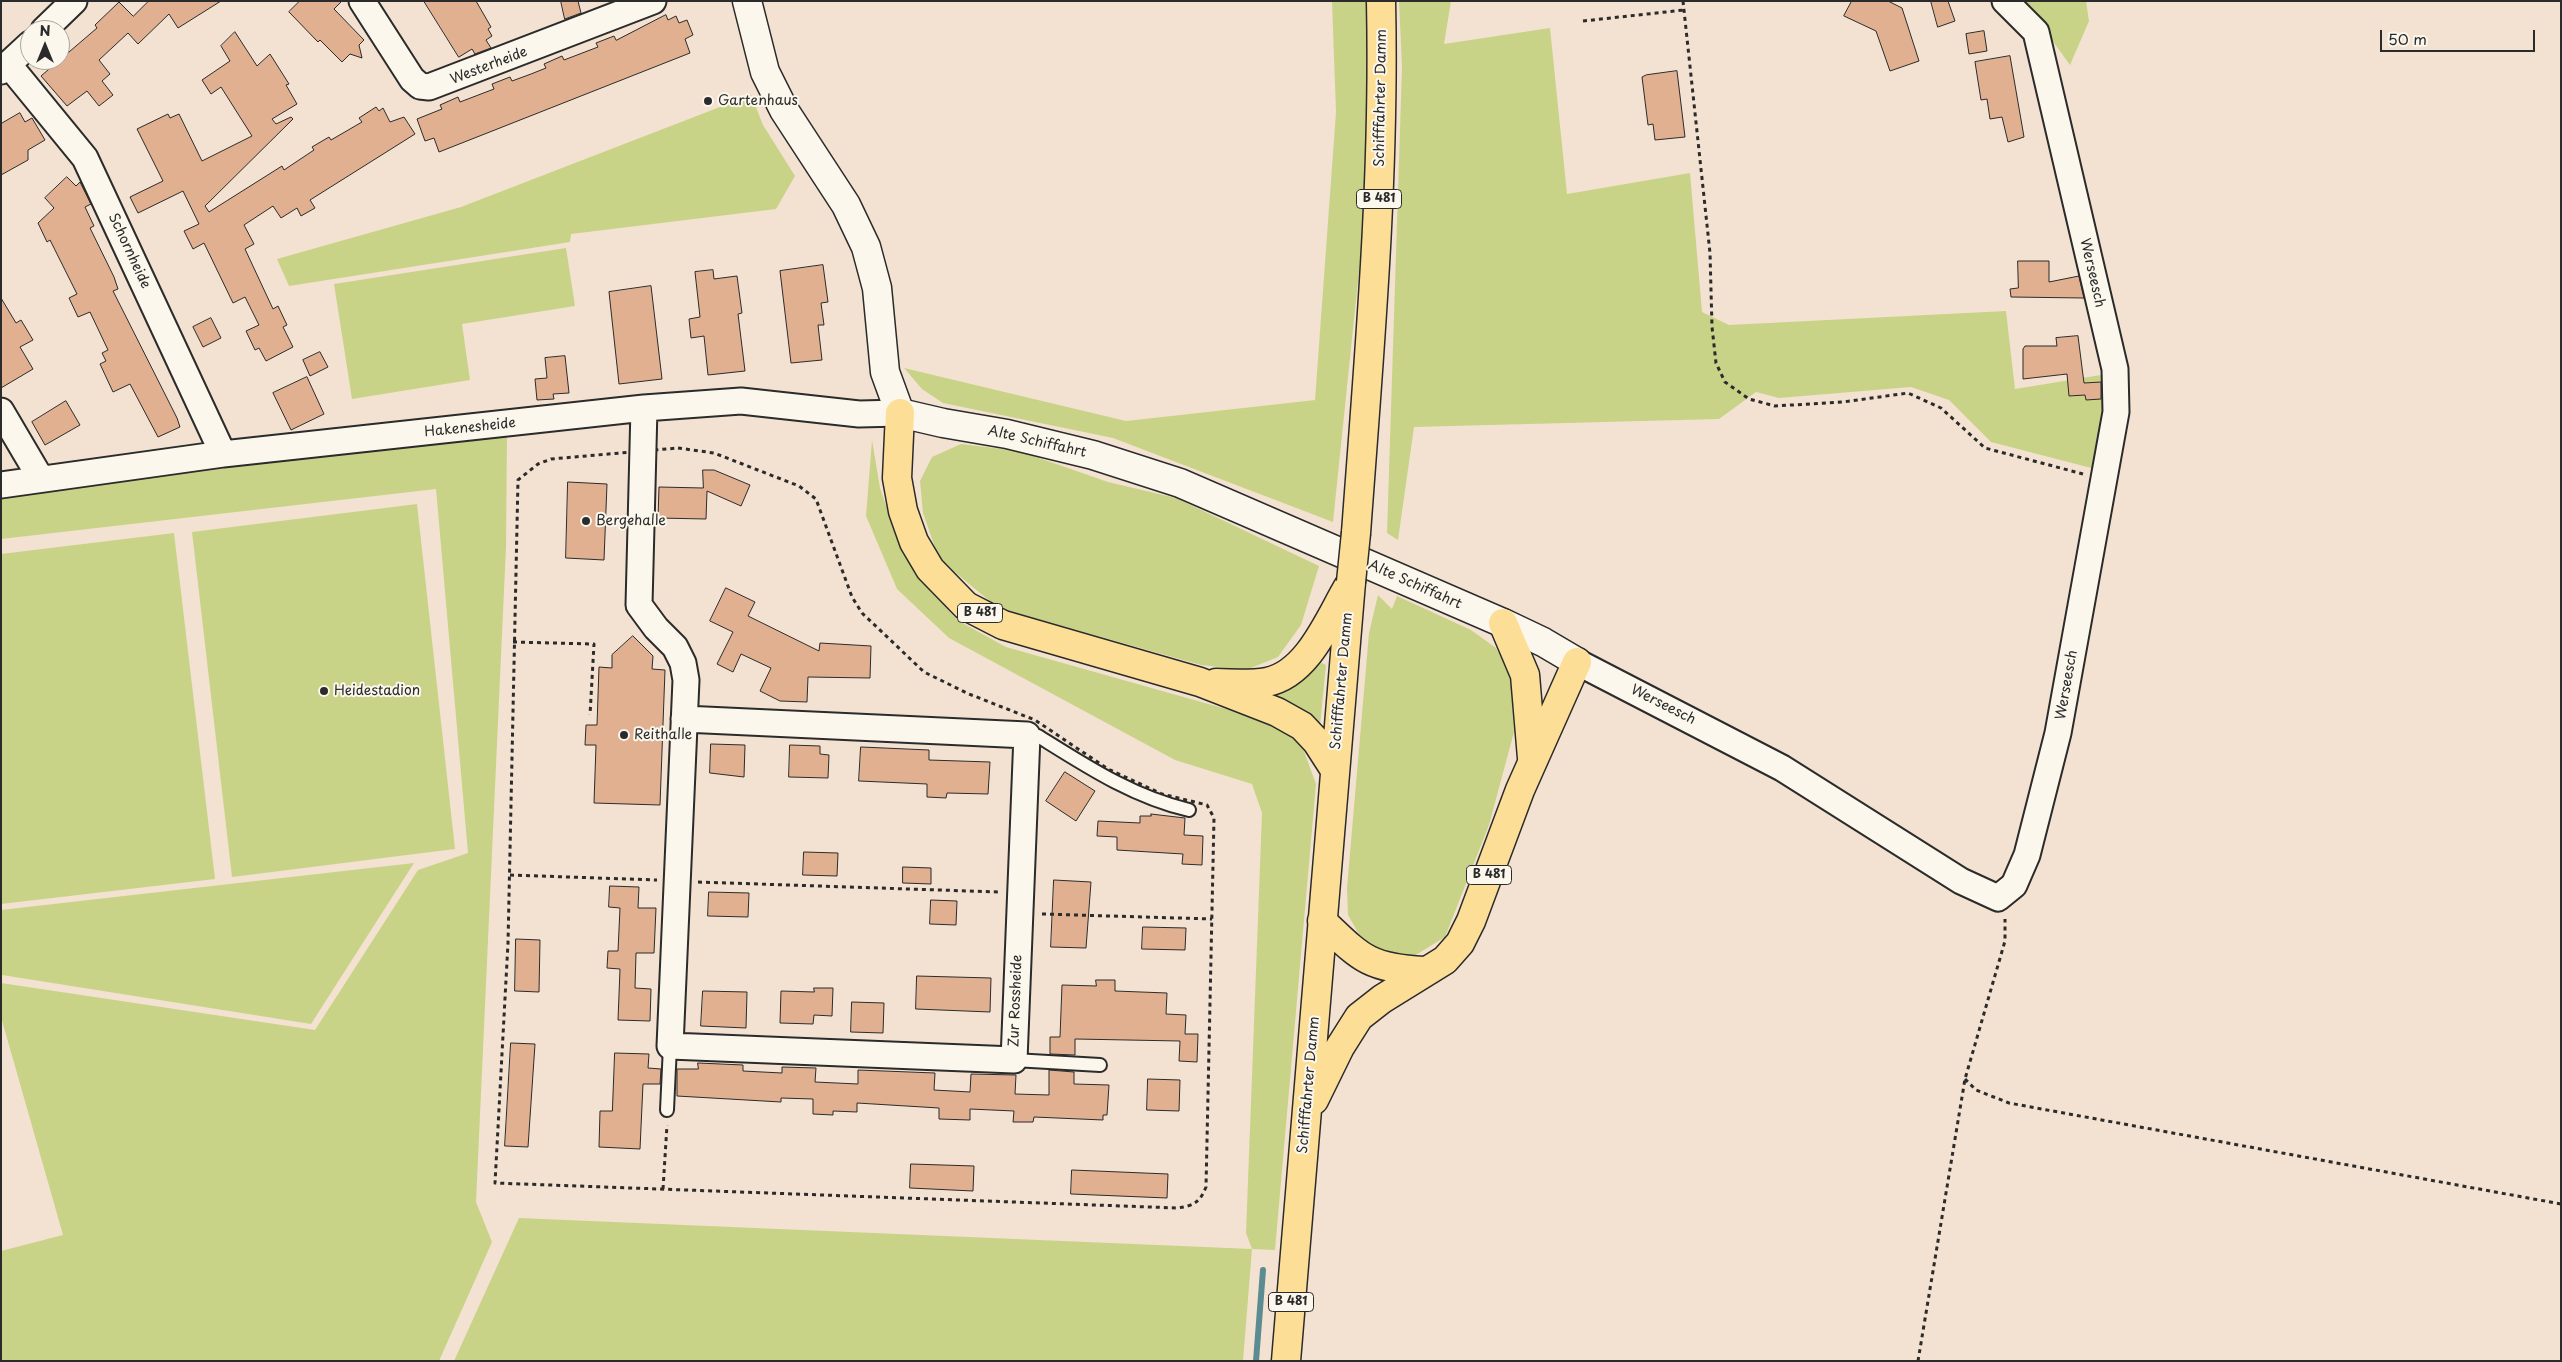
<!DOCTYPE html>
<style>
body{margin:0}
#map{position:relative;width:2562px;height:1362px;overflow:hidden;background:#f3e2d1;font-family:"Playpen Sans",sans-serif}
canvas{display:block}
.frame{position:absolute;inset:0;border:2px solid #2b2b2b;pointer-events:none}
.north{position:absolute;left:20px;top:20px;width:50px;height:50px;box-sizing:border-box;background:#fbf7ec;border:1px solid #a8a59f;border-radius:50%;rotate:0deg;font-size:14px;font-weight:700;line-height:20px;text-align:center;color:#2b2b2b}
.north::after{content:'';display:block;margin:auto;width:18px;height:22px;background:#2b2b2b;clip-path:polygon(50% 0,100% 100%,50% 72%,0 100%)}
.scale{position:absolute;left:2380px;top:30px;width:155px;height:22px;box-sizing:border-box;border:2px solid #2b2b2b;border-top:0;padding-left:6px;font-size:15px;line-height:18px;white-space:nowrap;color:#2b2b2b;-webkit-text-stroke:4px #fbf7ec;paint-order:stroke}
</style>
<div id="map">
<canvas width="2562" height="1362"></canvas>
<div class="frame"></div>
<div class="north">N</div>
<div class="scale">50 m</div>
</div>
<script>
const c = document.querySelector('canvas').getContext('2d');
c.lineJoin = 'round';
function fill(path, color) {
  c.fillStyle = color;
  c.fill(path, 'evenodd');
}
function strokePath(path, color, width, dash) {
  c.strokeStyle = color;
  c.lineWidth = width;
  c.lineCap = dash ? 'butt' : 'round';
  c.setLineDash(dash || []);
  c.stroke(path);
}
function label(font, color, halo, rows, align = 'center') {
  c.font = font + ' "Playpen Sans",sans-serif';
  c.lineWidth = 4;
  c.setLineDash([]);
  c.textBaseline = 'middle';
  c.strokeStyle = halo;
  c.fillStyle = color;
  for (const [text, x, y, turn = 0] of rows) {
    c.save();
    c.translate(x, y);
    c.rotate((+turn || 0) * Math.PI / 180);
    c.textAlign = isNaN(turn) ? turn : align;
    if (halo) c.strokeText(text, 0, 0);
    c.fillText(text, 0, 0);
    c.restore();
  }
}
fill(new Path2D(`
 M1332,1H1366L1370,165L1333,522L1113,438L943,403L922,389L904,368L1126,421L1315,400L1336,112Z
 M1399,1H1451L1444,44L1550,28L1567,194L1690,173L1702,312L1729,325L2006,311L2015,389L2107,374L2099,470L1991,442L1949,400L1911,387L1779,398L1756,392L1719,419L1414,427L1398,540L1387,533L1402,67Z
 M2017,1H2086L2089,21L2070,65L2041,25Z
 M751,95L763,125L795,176L776,209L571,234L570,242L289,286L277,259L461,207Z
 M566,248L575,306L462,324L470,380L352,399L334,284Z
 M507,436L506,547L476,1202L492,1242L439,1361H1V1251L63,1235L1,1017V983L315,1030L418,870L468,853L436,489L1,539V493Z
 M872,440L880,488L899,543L925,584L957,620L1006,647L1283,725L1301,743L1316,784L1275,1250L1252,1249L1243,1361H454L519,1218L1252,1249L1246,1233L1262,813L1252,784L1175,760L949,638L897,589L866,516Z
 M961,444L1019,451L1108,482L1176,498L1319,566L1301,625L1278,657L1246,670L1201,665L998,608L939,559L923,513L920,481L932,457Z
 M417,504L455,849L232,877L192,532Z
 M174,533L215,879L1,904V554Z
 M1378,595L1392,609L1397,596L1471,630L1496,648L1510,673L1514,732L1489,825L1445,937L1414,956L1387,955L1364,943L1348,915L1347,888L1369,633Z
 M1322,663L1326,665L1320,726L1270,695L1305,672Z
 M414,863L311,1024L2,975L1,910Z`), '#c9d387');
strokePath(new Path2D(`
 M1256,1361L1263,1270`), '#5c8c92', 6);
const building = new Path2D(`
 M149,1H221L178,28L169,14L138,44L128,33L99,60L110,74L102,81L113,95L99,106L87,91L67,106L41,76L97,28L95,25L119,2L133,16Z
 M300,1H342L334,9L364,40L359,45L362,58L350,54L342,62L320,40L318,42L289,12Z
 M424,1H476L491,27L488,29L492,36L486,40L491,48L475,54L472,49L459,57Z
 M561,1H578L581,13L565,19Z
 M1852,1H1888L1902,8L1919,61L1890,71L1876,31L1844,16Z
 M1931,1H1948L1955,21L1938,27Z
 M666,15L668,20L676,16L679,23L687,20L693,35L685,39L690,53L439,152L434,138L425,141L417,119L442,109L440,105L458,97L460,102L494,89L492,84L510,77L512,81L531,74L546,68L544,64L562,56L564,60L598,47L596,43L614,36L616,40Z
 M1984,31L1987,51L1969,54L1966,34Z
 M235,32L257,66L270,54L289,84L286,85L297,104L272,119L276,124L291,117L293,119L205,206L209,212L282,166L284,170L314,150L312,147L329,137L331,140L362,122L359,118L376,107L379,111L383,108L390,122L404,117L415,134L310,200L315,208L301,216L297,208L281,218L273,206L244,225L254,244L245,249L273,309L278,306L287,325L283,327L293,347L266,361L259,348L255,350L246,331L259,325L245,297L233,303L204,243L193,249L184,231L199,224L183,191L138,213L130,197L163,181L137,129L168,114L170,118L179,114L202,161L252,136L221,87L211,94L202,80L230,61L221,46Z
 M2010,56L2024,137L2008,142L2002,117L1990,119L1987,99L1981,100L1975,62Z
 M1677,71L1685,137L1655,140L1653,124L1648,125L1642,77L1646,75Z
 M20,113L25,122L32,118L45,140L28,150V160L1,175V124Z
 M67,177L76,186L80,182L91,204L85,207L94,226L90,228L114,277L118,289L113,291L177,418L180,427L158,437L130,384L113,392L100,364L106,361L102,353L108,350L90,312L78,317L69,298L77,294L50,240L47,242L38,223L54,208L45,198Z
 M2018,261H2049V282L2079,276L2084,298L2011,297L2010,289L2018,288Z
 M823,265L828,302L821,303L824,325H818L822,360L791,363L780,271Z
 M713,270L714,279L737,276L742,313L738,314L745,371L708,375L704,336L691,338L689,319L700,317L695,272Z
 M651,286L662,379L619,384L609,292Z
 M1,298L16,323L21,320L33,340L20,347L33,369L1,388Z
 M211,318L221,338L203,347L193,327Z
 M2078,336L2084,383L2101,382V399L2086,400L2085,395L2069,396L2067,374L2023,379V349L2025,346H2057L2056,338Z
 M320,352L328,367L310,376L303,360Z
 M565,356L569,393L553,394L554,399L537,400L535,379L547,378L545,358Z
 M307,377L324,414L291,430L273,393Z
 M66,401L80,425L45,445L32,422Z
 M703,470H714L750,485L741,506L707,491L706,519L658,518L659,487L703,488Z
 M568,482L607,484L604,560L566,558Z
 M726,588L755,602L748,616L819,651L820,643L871,646L870,678L808,677L807,702L780,701L760,691L771,668L741,654L733,672L717,664L733,632L710,621Z
 M633,636L653,656L652,669L665,670L660,805L594,803L596,745H585L586,725H597L599,667L612,668V655Z
 M711,744L745,745L744,777L710,773Z
 M790,745L820,746V754L829,755L828,778L789,777Z
 M861,747L929,750V760L990,762L988,794L947,793L946,798L927,797V784L859,781Z
 M1065,772L1095,791L1076,821L1046,801Z
 M1151,814L1185,818L1184,835L1203,836L1202,865L1182,864L1183,854L1117,850V837L1097,836L1098,821L1140,823V816H1151Z
 M804,852L838,853L837,876L803,875Z
 M903,867L931,868V884L903,883Z
 M1054,880L1091,882L1086,948L1051,947Z
 M610,886L639,887L638,908H656L654,953H636L635,988L651,989L650,1021L618,1020L620,969L607,968L608,951H618L620,908L609,907Z
 M709,892L749,893L748,917L708,916Z
 M931,900L957,901L956,925L930,924Z
 M1143,927L1186,928L1185,950L1142,949Z
 M516,939L540,940L539,992L515,991Z
 M917,976L991,978L990,1012L916,1009Z
 M1096,980H1115V991L1167,993L1166,1014L1186,1015L1185,1034H1198L1197,1062L1179,1061L1180,1041L1075,1039V1055L1050,1054V1037H1060L1062,985L1096,986Z
 M814,988H833L832,1016L814,1015L813,1024L780,1023L781,991L814,992Z
 M703,991L747,992L746,1028L701,1026Z
 M852,1002L884,1003L883,1033L851,1032Z
 M511,1043L535,1044L528,1147L505,1146Z
 M615,1053L649,1054L648,1068L661,1069L660,1084H643L640,1149L599,1147L600,1111H612Z
 M698,1063L743,1065V1071L782,1073V1067L816,1068L815,1082L858,1084V1070L935,1073L934,1090L970,1092L971,1074L1016,1075L1015,1094L1049,1095V1070L1074,1072V1084L1109,1085L1107,1115H1103V1120L1034,1117L1033,1122H1013L1014,1111L970,1109V1120L939,1119V1108L857,1103V1112L833,1111V1115L813,1114V1099L781,1098V1102L677,1096V1069H698Z
 M1148,1079L1180,1080L1179,1111L1147,1110Z
 M911,1164L974,1166L973,1191L910,1188Z
 M1072,1170L1168,1174L1167,1198L1071,1194Z`);
fill(building, '#e0b091');
strokePath(building, '#2b2b2b', 1);
const lane = new Path2D(`
 M1027,735L1038,736C1086,766 1133,797 1189,810
 M1014,1060L1100,1065
 M667,1110L670,1046`);
const street = new Path2D(`
 M362,1L412,79L420,86L429,87L653,1
 M44,30L74,1
 M8,64L85,158L223,454
 M1,71L30,44
 M644,408L639,605L656,628L675,647L683,663L686,680L670,1046L1014,1060L1027,735L684,719
 M1,411L41,479
 M1,485L223,454L644,408L741,401L859,414L900,413
 M1577,662L1782,768L1961,881L1998,898L2014,885L2027,855L2058,733L2116,412L2115,369L2036,32L2005,1`);
const secondary = new Path2D(`
 M747,1L765,72L784,110L846,205L866,247L877,288L885,372L900,413L943,423L1007,434L1093,455L1180,483L1503,623L1543,642L1577,662`);
const highway = new Path2D(`
 M900,413L897,478L903,511L914,542L930,569L966,606L1003,625L1200,682L1277,712L1302,726L1317,742L1335,770
 M1356,533C1369,356 1385,179 1381,1
 M1503,623L1525,675L1532,758
 M1216,683C1233,684 1250,685 1267,682C1308,674 1329,619 1348,587
 M1322,921C1361,958 1368,968 1424,971
 M1314,1100L1340,1047L1359,1017L1382,999L1445,960L1460,943L1471,921L1520,790L1577,662
 M1286,1361L1351,582`);
strokePath(lane, '#2b2b2b', 16);
strokePath(street, '#2b2b2b', 29);
strokePath(secondary, '#2b2b2b', 31);
strokePath(highway, '#2b2b2b', 31);
strokePath(new Path2D(`
 M1683,1L1710,253L1712,327L1716,363L1725,382L1749,399L1775,406L1843,402L1908,393L1941,408L1985,448L2083,474
 M1583,21L1684,10
 M678,448L714,453L799,486L816,499L852,597L862,613L924,672L969,694L1035,720L1108,769L1162,794L1207,805L1214,818L1206,1187C1200,1202 1194,1206 1177,1208L495,1183L508,943L518,480L538,464L551,459Z
 M513,642L594,644L590,715
 M510,875L657,880
 M698,882L999,892
 M1042,914L1212,919
 M1965,1079L1976,1090L2009,1103L2561,1204
 M663,1189L667,1125
 M1918,1361L1965,1079L2005,941V919`), '#2b2b2b', 3, [4, 4]);
strokePath(lane, '#fbf7ec', 12);
strokePath(street, '#fbf7ec', 25);
strokePath(secondary, '#fbf7ec', 28);
strokePath(highway, '#fdde96', 28);
const highwayBridge = new Path2D(`
 M1351,582L1356,533`);
strokePath(highwayBridge, '#2b2b2b', 31, []);
strokePath(highwayBridge, '#fdde96', 28);
for (const [x, y, r, color] of [
 [708,101,5,"#2b2b2b"],
 [586,521,5,"#2b2b2b"],
 [324,691,5,"#2b2b2b"],
 [624,735,5,"#2b2b2b"]
]) {
  const dot = new Path2D();
  dot.arc(x, y, r, 0, 2 * Math.PI);
  c.fillStyle = color;
  c.fill(dot);
  strokePath(dot, '#fbf7ec', 2);
}
for (const [x, y, w] of [
 [1379,199,45],
 [980,613,45],
 [1489,875,45],
 [1291,1302,45]
]) {
  const box = new Path2D();
  box.roundRect(x - w / 2, y - 9.5, w, 19, 4);
  c.fillStyle = '#fbf7ec';
  c.fill(box);
  strokePath(box, '#2b2b2b', 1);
}
label('bold 12px', '#2b2b2b', null, [
 ["B 481",1379,199],
 ["B 481",980,613],
 ["B 481",1489,875],
 ["B 481",1291,1302]
]);
label('14px', '#2b2b2b', '#fbf7ec', [
 ["Westerheide",489,66,-21],
 ["Schifffahrter Damm",1381,98,-89],
 ["Schornheide",129,251,65],
 ["Werseesch",2092,273,77],
 ["Hakenesheide",470,428,-6],
 ["Alte Schiffahrt",1037,442,13],
 ["Alte Schiffahrt",1415,585,24],
 ["Schifffahrter Damm",1342,681,-85],
 ["Werseesch",2067,685,-80],
 ["Werseesch",1663,705,27],
 ["Zur Rossheide",1016,1001,-88],
 ["Schifffahrter Damm",1309,1085,-85]
]);
label('14px', '#2b2b2b', '#fbf7ec', [
 ["Gartenhaus",718,101],
 ["Bergehalle",596,521],
 ["Heidestadion",334,691],
 ["Reithalle",634,735]
], 'left');
</script>
